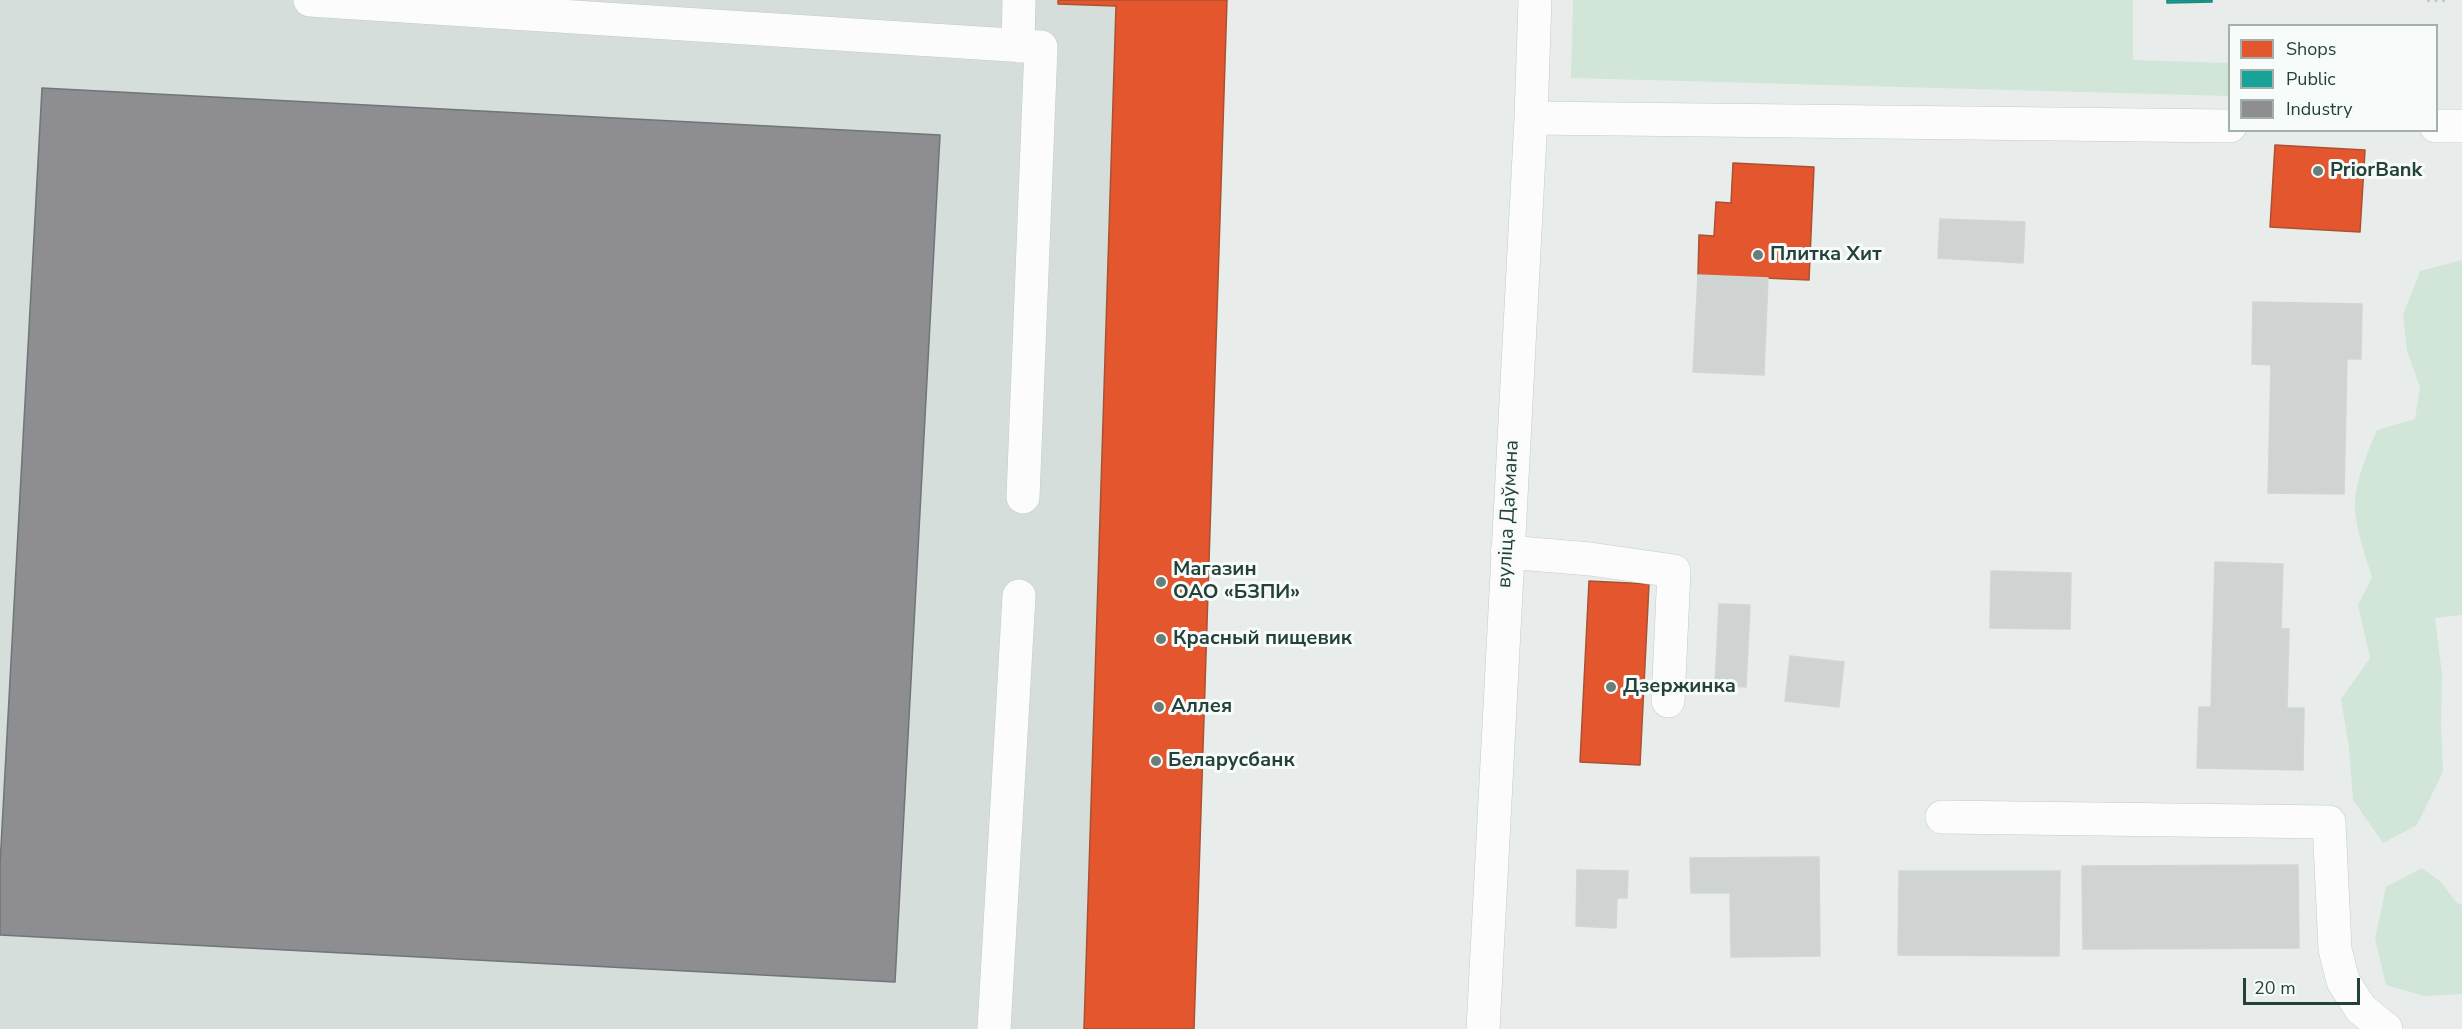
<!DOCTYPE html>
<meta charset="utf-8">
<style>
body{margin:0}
#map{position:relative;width:2462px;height:1029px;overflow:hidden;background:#e8edeb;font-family:"Nunito Sans",sans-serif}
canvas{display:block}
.legend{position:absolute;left:2228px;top:24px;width:210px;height:108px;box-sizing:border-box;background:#f7fbf9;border:2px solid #a3b1ad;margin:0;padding:8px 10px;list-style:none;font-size:18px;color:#24423a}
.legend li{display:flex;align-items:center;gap:12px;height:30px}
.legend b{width:30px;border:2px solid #a3b1ad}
.scale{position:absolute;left:2243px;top:978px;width:117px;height:27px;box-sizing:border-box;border:3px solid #24423a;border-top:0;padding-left:8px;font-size:18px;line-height:21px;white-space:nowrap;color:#24423a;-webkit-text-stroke:4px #f7fbf9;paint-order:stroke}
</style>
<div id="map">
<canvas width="2462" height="1029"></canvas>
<ul class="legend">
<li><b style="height:16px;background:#e4572e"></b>Shops</li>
<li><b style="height:16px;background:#17a398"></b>Public</li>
<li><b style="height:16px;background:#8d8d92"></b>Industry</li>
</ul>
<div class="scale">20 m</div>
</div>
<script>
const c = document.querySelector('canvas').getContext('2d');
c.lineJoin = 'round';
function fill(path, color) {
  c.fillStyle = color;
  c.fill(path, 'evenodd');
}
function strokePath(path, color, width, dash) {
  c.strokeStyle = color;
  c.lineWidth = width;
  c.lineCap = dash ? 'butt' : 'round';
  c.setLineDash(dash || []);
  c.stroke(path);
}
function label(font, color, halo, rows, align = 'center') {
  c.font = font + ' "Nunito Sans",sans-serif';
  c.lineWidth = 6;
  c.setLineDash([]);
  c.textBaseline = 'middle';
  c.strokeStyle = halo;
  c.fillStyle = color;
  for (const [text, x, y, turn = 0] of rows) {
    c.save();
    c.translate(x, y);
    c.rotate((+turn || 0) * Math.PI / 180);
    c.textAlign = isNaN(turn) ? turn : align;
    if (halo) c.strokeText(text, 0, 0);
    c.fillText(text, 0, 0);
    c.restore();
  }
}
fill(new Path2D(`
 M0,0H1227L1194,1029H0Z`), '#d6dedb');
fill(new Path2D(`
 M1573,0H2133V60L2229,63V96L1571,78Z
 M2462,260V615L2435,618L2442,674L2441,723L2443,772L2417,825L2383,843L2353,800L2349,748L2341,699L2370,658L2358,605L2372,577C2365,555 2357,533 2355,510C2353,486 2368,451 2377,430L2415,419L2420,387L2407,351L2403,315L2420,271Z
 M2422,868L2441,882L2457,903L2462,905V994L2424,996L2386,985L2375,939L2386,887Z`), '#d1e6d8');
const shops = new Path2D(`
 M1058,0H1227L1194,1029H1084L1116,6L1058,4Z
 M2275,145L2365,150L2360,232L2270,227Z
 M1733,163L1814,167L1809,280L1698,275L1699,235L1714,236L1716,202L1731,203Z
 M1589,581L1649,584L1640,765L1580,762Z`);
fill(shops, '#e4572e');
strokePath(shops, '#aa5132', 1.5);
const public = new Path2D(`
 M2167,0H2212V2L2167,3Z`);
fill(public, '#17a398');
strokePath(public, '#1b867c', 1.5);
const industry = new Path2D(`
 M42,88L940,135L895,982L0,935V865Z`);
fill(industry, '#8d8d92');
strokePath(industry, '#6e7678', 1.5);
const building = new Path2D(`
 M1940,219L2025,222L2023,263L1938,258Z
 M1698,275L1768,278L1764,375L1693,372Z
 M2253,302L2362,304L2361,359H2347L2344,494L2268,493L2271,365L2252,364Z
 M2215,562L2283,564L2281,629H2289L2287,708H2304L2303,770L2197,768L2199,707H2211Z
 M1991,571L2071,573L2070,629L1990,628Z
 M1719,604L1750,605L1746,687L1715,685Z
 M1790,656L1844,662L1839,707L1785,701Z
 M1819,857L1820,956L1731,957L1730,893H1691L1690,858Z
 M2298,865L2299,948L2083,949L2082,866Z
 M1577,870L1628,871L1627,898H1617L1616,928L1576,926Z
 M1899,871H2060L2059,956L1898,955Z`);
fill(building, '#cfd4d2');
strokePath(building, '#d1d6d4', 1.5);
const minor = new Path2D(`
 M310,0L1041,47L1023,497
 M1018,46L1019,0
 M1531,118L2230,126
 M2436,126H2462
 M1507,552L1590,559L1674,571L1668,701
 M1942,817L2329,822L2335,949L2343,981L2361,1009L2386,1029
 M994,1029L1019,596
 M1483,1029L1531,118L1535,0`);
strokePath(minor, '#c5cac8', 34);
strokePath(new Path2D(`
 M2427,0H2447`), '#c3ccca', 4, [3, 4.5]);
strokePath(minor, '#fcfcfc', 33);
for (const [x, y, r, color] of [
 [2318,171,6,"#697e78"],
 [1758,255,6,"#697e78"],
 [1161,582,6,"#697e78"],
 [1161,639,6,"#697e78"],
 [1611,687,6,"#697e78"],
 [1159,707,6,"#697e78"],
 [1156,761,6,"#697e78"]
]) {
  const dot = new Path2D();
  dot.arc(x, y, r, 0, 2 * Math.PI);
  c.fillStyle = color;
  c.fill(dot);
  strokePath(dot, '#f7fbf9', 2);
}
label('bold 20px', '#24423a', '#f7fbf9', [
 ["PriorBank",2330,171],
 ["Плитка Хит",1770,255],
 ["Магазин",1173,570],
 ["ОАО «БЗПИ»",1173,593],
 ["Красный пищевик",1173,639],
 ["Дзержинка",1623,687],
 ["Аллея",1171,707],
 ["Беларусбанк",1168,761]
], 'left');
label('20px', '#24423a', '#f7fbf9', [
 ["вуліца Даўмана",1509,514,-87]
]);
</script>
